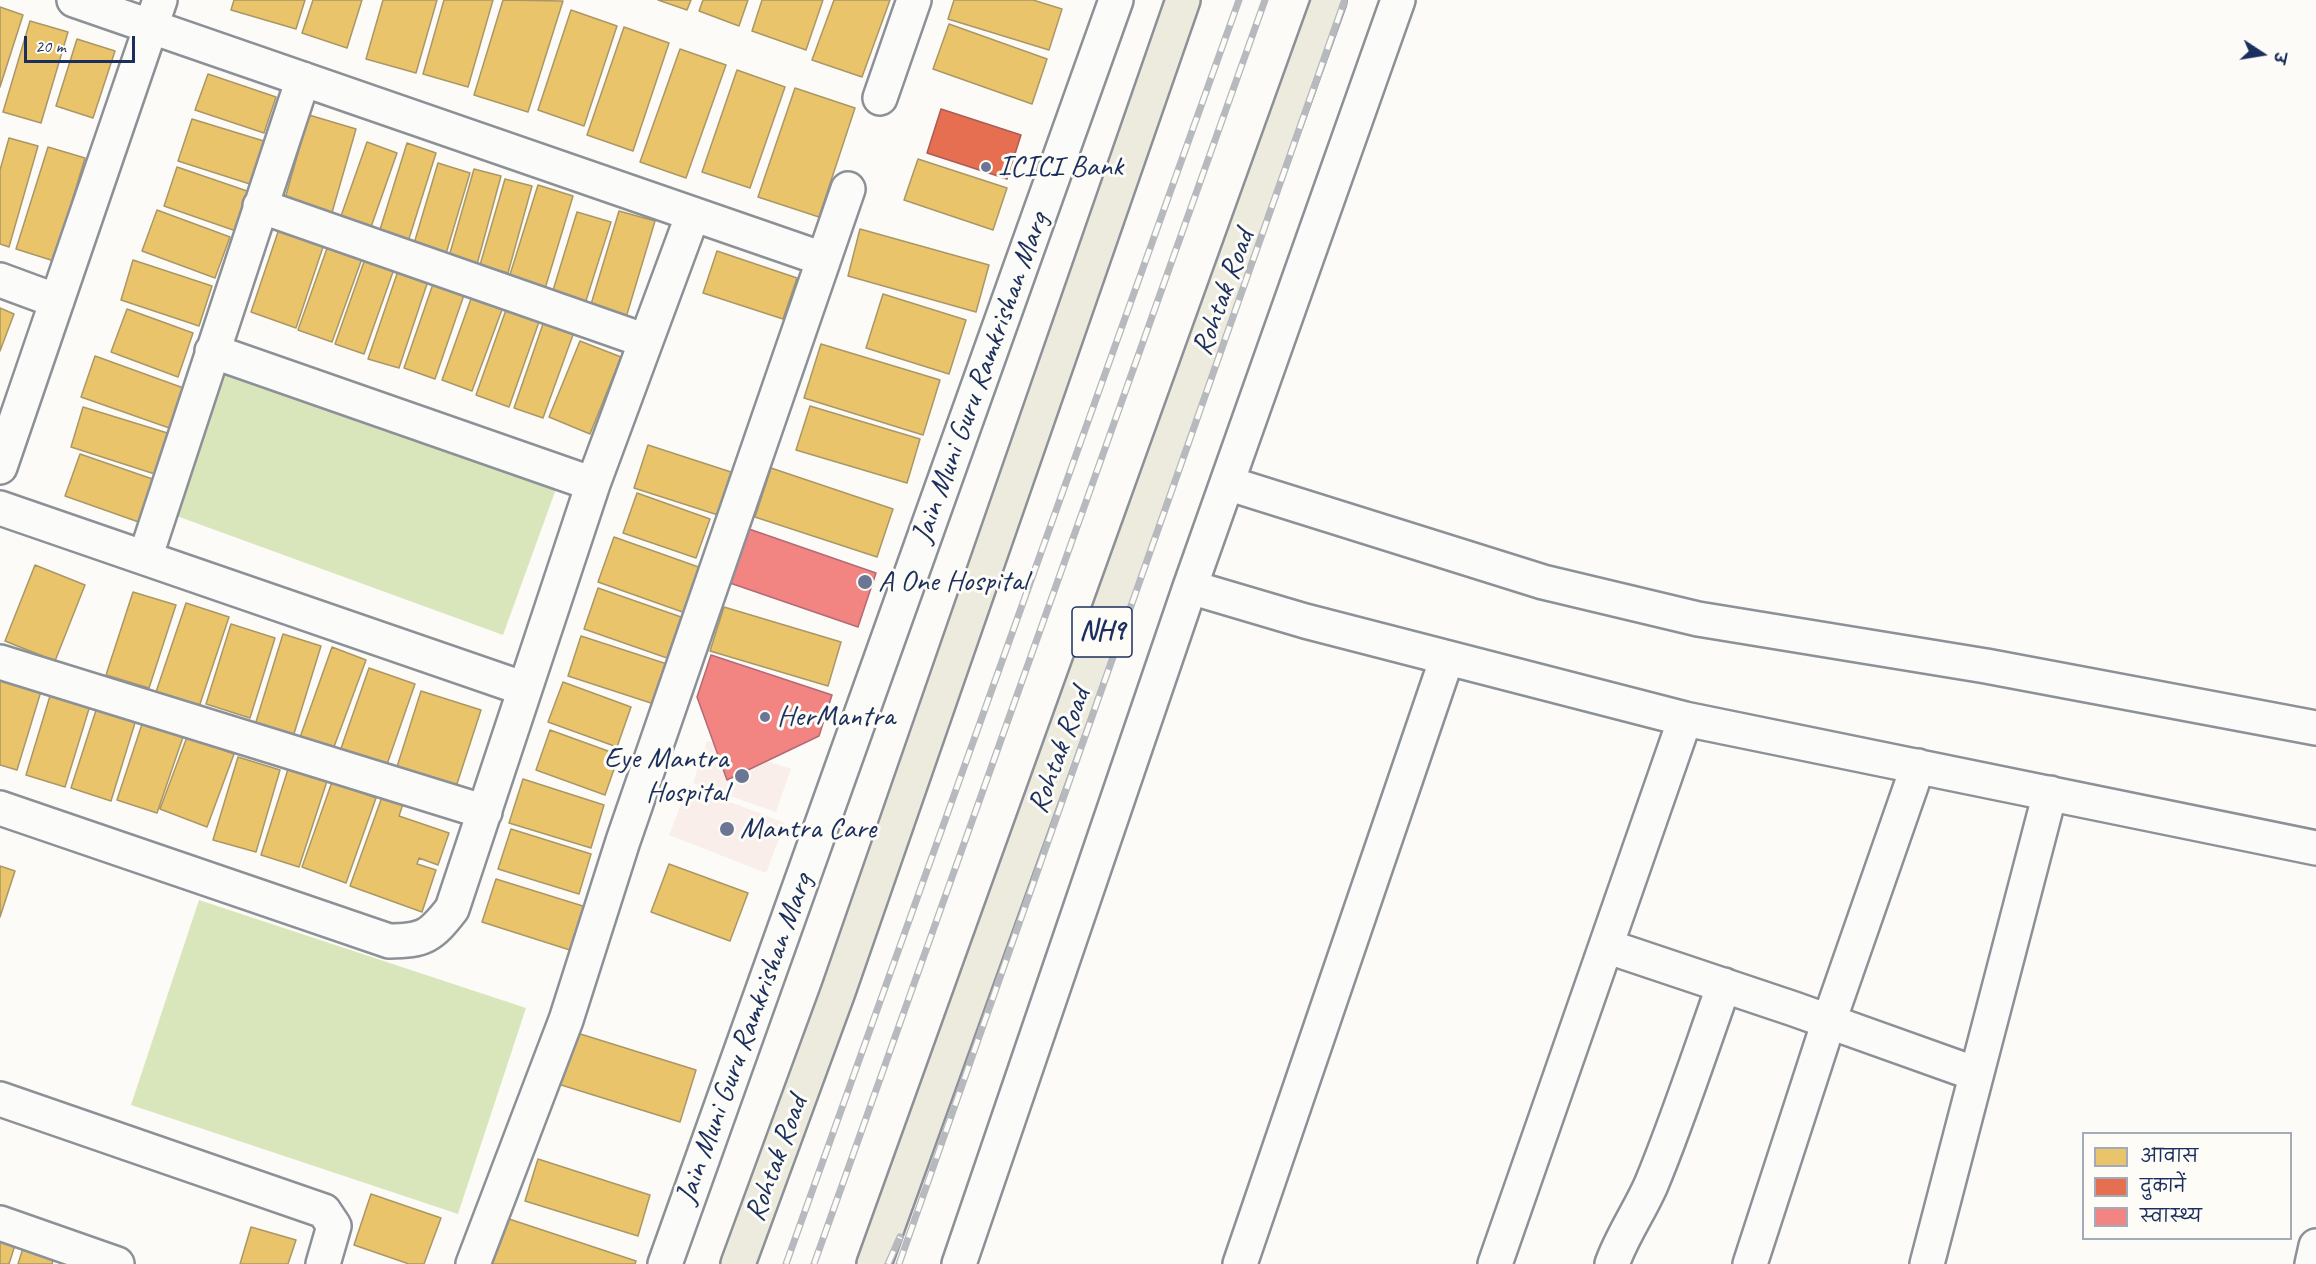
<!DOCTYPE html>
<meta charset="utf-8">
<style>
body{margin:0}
#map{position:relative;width:2316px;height:1264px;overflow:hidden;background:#fcfbf8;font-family:Caveat,"Playpen Sans Deva",sans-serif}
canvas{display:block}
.legend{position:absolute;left:2082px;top:1132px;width:210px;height:108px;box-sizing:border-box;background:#fdfcf7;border:2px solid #a3aaba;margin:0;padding:8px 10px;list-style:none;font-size:18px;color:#1b2f5e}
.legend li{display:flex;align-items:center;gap:12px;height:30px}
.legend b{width:30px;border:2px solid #a3aaba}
.north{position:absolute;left:2232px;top:24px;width:60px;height:60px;-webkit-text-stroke:4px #fdfcf7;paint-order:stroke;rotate:102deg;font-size:16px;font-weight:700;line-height:24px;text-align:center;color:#1b2f5e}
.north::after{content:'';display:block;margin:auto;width:21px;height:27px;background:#1b2f5e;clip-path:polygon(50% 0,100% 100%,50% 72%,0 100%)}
.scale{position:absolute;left:24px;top:36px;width:111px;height:27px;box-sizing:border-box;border:3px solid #1b2f5e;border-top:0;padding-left:8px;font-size:18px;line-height:21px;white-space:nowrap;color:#1b2f5e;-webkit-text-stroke:4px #fdfcf7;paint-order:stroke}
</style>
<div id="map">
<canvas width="2316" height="1264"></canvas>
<ul class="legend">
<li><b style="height:16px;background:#e9c46a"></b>आवास</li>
<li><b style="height:16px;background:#e76f51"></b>दुकानें</li>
<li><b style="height:16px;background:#f28482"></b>स्वास्थ्य</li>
</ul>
<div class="north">उ</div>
<div class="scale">20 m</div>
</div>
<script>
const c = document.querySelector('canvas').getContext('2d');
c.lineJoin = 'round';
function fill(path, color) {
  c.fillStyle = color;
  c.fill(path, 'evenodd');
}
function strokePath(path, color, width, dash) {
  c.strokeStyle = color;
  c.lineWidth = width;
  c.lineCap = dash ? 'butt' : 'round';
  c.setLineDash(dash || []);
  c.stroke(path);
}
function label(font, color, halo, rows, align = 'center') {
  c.font = font + ' Caveat,sans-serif';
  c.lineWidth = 6;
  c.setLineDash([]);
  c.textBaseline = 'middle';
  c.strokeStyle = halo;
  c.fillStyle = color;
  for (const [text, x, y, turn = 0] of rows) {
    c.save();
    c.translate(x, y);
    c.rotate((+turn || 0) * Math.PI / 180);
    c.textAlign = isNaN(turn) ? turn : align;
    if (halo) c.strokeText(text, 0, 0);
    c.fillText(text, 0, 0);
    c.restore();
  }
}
fill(new Path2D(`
 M707,741L791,769L776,812L693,783Z
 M688,786L785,823L766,873L669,835Z`), '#f9eeea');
fill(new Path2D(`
 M231,359L560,478L503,635L174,515Z
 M199,900L526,1008L458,1214L131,1105Z`), '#d9e6bc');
const homes = new Path2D(`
 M234,0H305L296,29L231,10Z
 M313,0H362L347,48L302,33Z
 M383,0H437L416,73L366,59Z
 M444,0H493L468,87L423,74Z
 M503,0L563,1L528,112L474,95Z
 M658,0H691L687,10Z
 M703,0H748L739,26L699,11Z
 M762,0H823L806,50L752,31Z
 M834,0H890L862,77L812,60Z
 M954,0H1033L1062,9L1049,50L948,19Z
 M0,7L23,15L0,87Z
 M571,10L617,26L584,126L538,110Z
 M30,21L68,32L41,123L3,112Z
 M949,24L1047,59L1032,104L933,69Z
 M624,27L669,43L633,151L587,135Z
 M77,39L115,51L93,118L56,106Z
 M680,49L726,65L686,178L640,162Z
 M737,70L785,87L750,188L702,172Z
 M208,74L276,97L264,133L195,110Z
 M795,88L855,108L819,217L758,197Z
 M309,115L356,129L329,223L282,209Z
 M192,119L267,142L253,185L178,161Z
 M9,138L38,146L9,247L0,244V170Z
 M367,142L397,153L371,227L341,216Z
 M407,143L436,153L407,245L378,236Z
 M48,147L85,158L54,261L16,249Z
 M918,159L1007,188L993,230L904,200Z
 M438,163L470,173L445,257L413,247Z
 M177,167L250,192L236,231L164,206Z
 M474,169L501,176L476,268L448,260Z
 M505,179L532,186L508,273L480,265Z
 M538,185L573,196L544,292L508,281Z
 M157,210L230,237L215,278L142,251Z
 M619,211L655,221L625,321L589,311Z
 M577,212L611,222L584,307L551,297Z
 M279,229L324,244L296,328L251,312Z
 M860,229L989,265L976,312L848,276Z
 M330,240L364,253L332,342L298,330Z
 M717,251L797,278L783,319L703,293Z
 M365,259L394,269L364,354L335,344Z
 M133,260L212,286L199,326L121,300Z
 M399,268L429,278L399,368L368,359Z
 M434,281L465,292L435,379L404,368Z
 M883,294L966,320L949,374L866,348Z
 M472,296L503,307L472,391L442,380Z
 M507,307L540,319L509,407L476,395Z
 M0,308L14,314L0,351Z
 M127,309L193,333L178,377L111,352Z
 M544,321L574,332L543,418L514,408Z
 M580,341L621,357L590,434L549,417Z
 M821,344L940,380L923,435L804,398Z
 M95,356L189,390L175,430L81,397Z
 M810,406L920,439L907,483L796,450Z
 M83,407L174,435L161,476L71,447Z
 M648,445L731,472L718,515L634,488Z
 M80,454L164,483L150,526L65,496Z
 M771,468L893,509L877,557L755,517Z
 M637,493L710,519L696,558L623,533Z
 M614,537L707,570L691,615L598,582Z
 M35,565L85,585L55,661L5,641Z
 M598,588L681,617L667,658L584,629Z
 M133,592L176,605L149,688L106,675Z
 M186,603L229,617L198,710L155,695Z
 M724,607L841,642L828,686L710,651Z
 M231,624L275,638L250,718L206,704Z
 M283,634L321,646L293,737L255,725Z
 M581,636L667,664L654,704L568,676Z
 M332,647L366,660L331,755L298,743Z
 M369,668L415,684L384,773L338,757Z
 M0,676L42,688L17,770L0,765Z
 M563,682L631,707L617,747L548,722Z
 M53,686L92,699L65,787L26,775Z
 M421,691L481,710L455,790L396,770Z
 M99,701L138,713L111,801L71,788Z
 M142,724L183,737L157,813L117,800Z
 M550,730L619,755L605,795L536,770Z
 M187,737L234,754L207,827L160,809Z
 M238,757L280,770L256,852L213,840Z
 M289,766L328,778L299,867L261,855Z
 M523,779L604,805L591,848L509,823Z
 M332,782L376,798L346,883L302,867Z
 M382,797L403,804L399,816L449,833L438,865L419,858L417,864L436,870L422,912L350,886Z
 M511,829L591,854L579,894L498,869Z
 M669,864L748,893L730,941L651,912Z
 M0,866L15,871L0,917Z
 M496,879L586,907L573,951L482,922Z
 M574,1032L696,1070L680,1122L558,1084Z
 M538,1159L650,1195L638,1236L525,1201Z
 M371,1194L441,1218L424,1264H409L354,1245Z
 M500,1216L636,1261L635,1264H485Z
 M251,1227L296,1240L288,1264H240Z
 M0,1236L16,1242L9,1264H0Z
 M24,1245L55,1254L52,1264H18Z`);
fill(homes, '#e9c46a');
strokePath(homes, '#ab9766', 1.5);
const shops = new Path2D(`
 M941,109L1021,135L1007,179L927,153Z`);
fill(shops, '#e76f51');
strokePath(shops, '#aa5c55', 1.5);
const health = new Path2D(`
 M749,529L876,573L858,627L730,583Z
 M711,655L832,695L819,736L727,780L697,697Z`);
fill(health, '#f28482');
strokePath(health, '#b26a77', 1.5);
const minor = new Path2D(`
 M74,0L823,259
 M880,98L914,0
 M260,206L646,341
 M0,280L57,301
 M212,351L593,484
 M0,467L160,0
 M1227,483L1543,582L1698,619L1986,666L2316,728
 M0,508L525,689
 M145,558L303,79
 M1190,587L1305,621L1685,719L2316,848
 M0,662L485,812
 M0,808L389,941C424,941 431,936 452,909L593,484L693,214
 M1606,946L1794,1009L1976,1074
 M0,1099L324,1211L334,1226L323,1264
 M0,1223L117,1264
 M473,1264L566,1020L623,841L848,189
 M665,1264L1116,0
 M959,1264L1190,587L1398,0
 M1240,1264L1447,658
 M1495,1264L1685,719
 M1612,1264C1622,1236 1639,1212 1651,1185C1678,1120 1700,1052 1724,985
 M1750,1264L1829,1021L1918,766
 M1927,1264L2050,793
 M2312,1264L2316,1246`);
const primary = new Path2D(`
 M738,1264L838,992L1183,0
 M874,1264L1329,0`);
strokePath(minor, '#8c9097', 38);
strokePath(primary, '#8c9097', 38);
strokePath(minor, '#fbfbf9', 33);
strokePath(primary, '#edeade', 33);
const rail = new Path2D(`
 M786,1264L1239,0
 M814,1264L1265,0
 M888,1264L900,1237
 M899,1264L1344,2`);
strokePath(rail, '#b6b9bd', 7);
strokePath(rail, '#fdfcf7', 4.5, [14]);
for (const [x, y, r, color] of [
 [986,167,6,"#6a7694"],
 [865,582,8,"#6a7694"],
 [765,717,6,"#6a7694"],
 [742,776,8,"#6a7694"],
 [727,829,8,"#6a7694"]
]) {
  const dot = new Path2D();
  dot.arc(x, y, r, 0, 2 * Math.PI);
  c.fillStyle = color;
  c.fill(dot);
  strokePath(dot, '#fdfcf7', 2);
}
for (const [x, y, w] of [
 [1102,632,60]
]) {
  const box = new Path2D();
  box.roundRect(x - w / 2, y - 25, w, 50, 4.5);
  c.fillStyle = '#fdfcf7';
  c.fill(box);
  strokePath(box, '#1b2f5e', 1.5);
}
label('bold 28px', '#1b2f5e', null, [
 ["NH9",1102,632]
]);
label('30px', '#1b2f5e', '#fdfcf7', [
 ["ICICI Bank",998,167],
 ["A One Hospital",878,582],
 ["HerMantra",777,717],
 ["Eye Mantra",728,759,"right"],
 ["Hospital",728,793,"right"],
 ["Mantra Care",740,829]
], 'left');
label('30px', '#1b2f5e', '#fdfcf7', [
 ["Rohtak Road",1224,293,-70],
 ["Jain Muni Guru Ramkrishan Marg",981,378,-70],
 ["Rohtak Road",1060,751,-70],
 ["Jain Muni Guru Ramkrishan Marg",745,1039,-70],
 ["Rohtak Road",777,1159,-70]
]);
</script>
